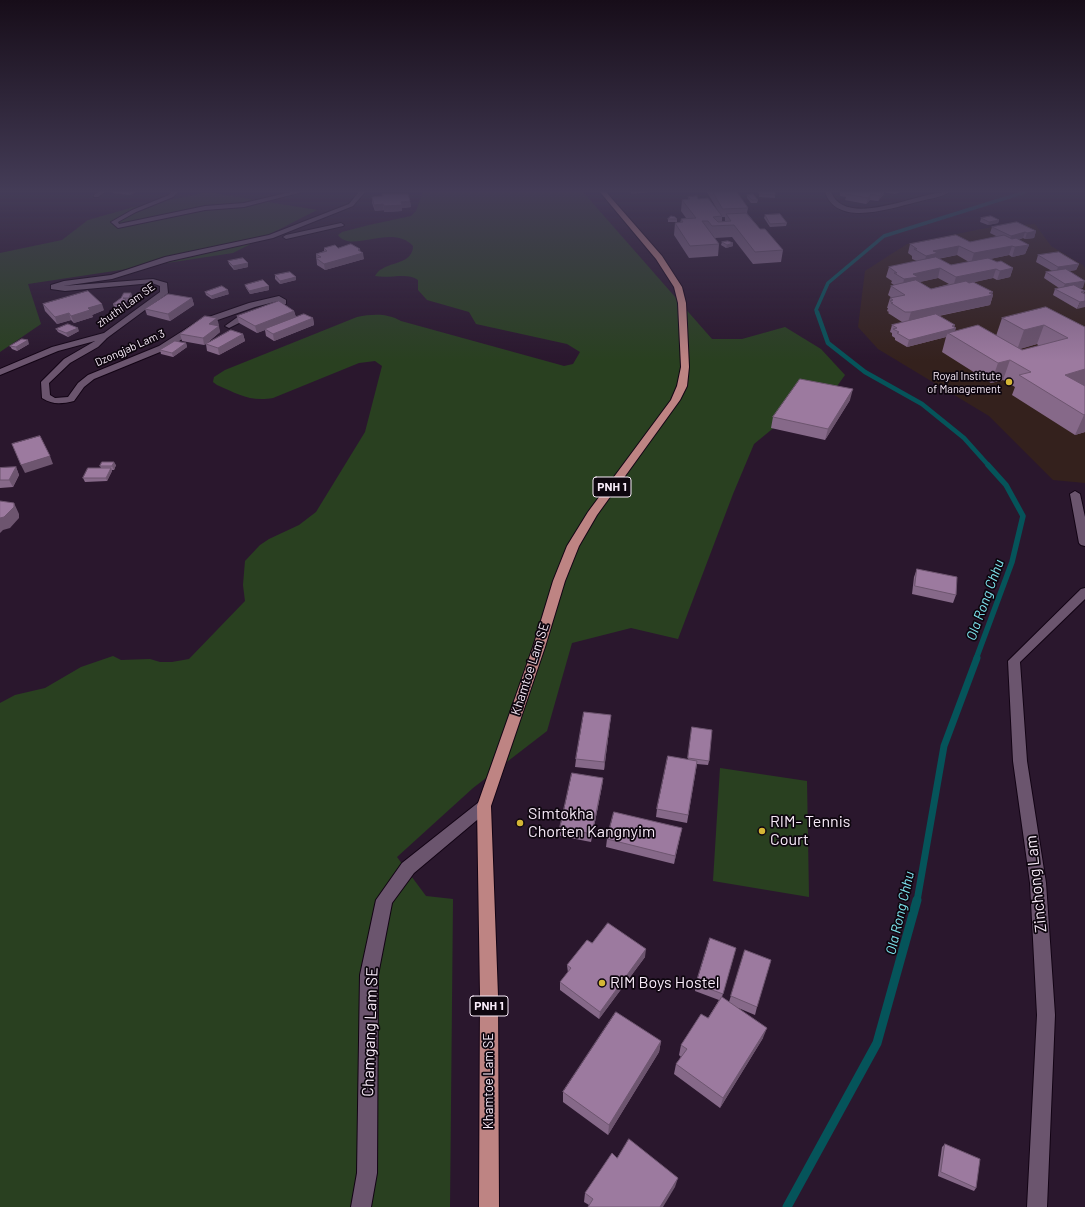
<!DOCTYPE html>
<style>
body{margin:0}
canvas{display:block;background:#2a172d}
</style>
<canvas width="1085" height="1207"></canvas>
<script>
const c = document.querySelector('canvas').getContext('2d');
c.lineJoin = 'round';
function fill(path, color) {
  c.fillStyle = color;
  c.fill(path, 'evenodd');
}
function strokePath(path, color, width, dash) {
  c.strokeStyle = color;
  c.lineWidth = width;
  c.lineCap = dash ? 'butt' : 'round';
  c.setLineDash(dash || []);
  c.stroke(path);
}
function label(font, color, halo, rows, align = 'center') {
  c.font = font + ' Barlow,sans-serif';
  c.lineWidth = 3.5;
  c.setLineDash([]);
  c.textBaseline = 'middle';
  c.strokeStyle = halo;
  c.fillStyle = color;
  for (const [text, x, y, turn = 0] of rows) {
    c.save();
    c.translate(x, y);
    c.rotate((+turn || 0) * Math.PI / 180);
    c.textAlign = isNaN(turn) ? turn : align;
    if (halo) c.strokeText(text, 0, 0);
    c.fillText(text, 0, 0);
    c.restore();
  }
}
fill(new Path2D(`
 M1035,224L1051,246L1083,265L1085,268V483L1053,480L989,416L878,349L858,327L865,271L907,244L992,227Z`), '#34211d');
fill(new Path2D(`
 M208,192L317,210L233,253L28,284L41,324L0,352V253L62,240L88,220L134,207Z
 M423,192H583L712,339H742L785,327L821,349L845,375L815,417L782,421L754,444L733,494L678,639L631,628L572,643L547,731L473,788L397,857L426,896L453,899L450,1207H0V703L15,695L45,688L81,667L113,656L121,660L150,659L160,662H172L189,659L245,601L243,585L245,561L260,545L269,539L299,525L316,512L365,432L382,366L375,361L359,363L273,398C250,402 238,394 217,385L213,382L214,377L225,370L357,317C373,314 387,313 401,321L557,364L564,366L573,364L580,352L567,344L476,324L469,312L427,300L418,290V280C407,272 390,279 375,276C377,273 379,270 382,269C392,262 413,263 413,246C392,223 351,254 338,235L342,232L369,225L411,216L416,211Z
 M720,768L807,781L809,897L713,881Z`), '#294020');
strokePath(new Path2D(`
 M817,313L816,310L828,283L884,236L1025,192`), '#05545a', 3.5);
strokePath(new Path2D(`
 M817,312L828,343L865,372L922,404L964,438L989,466`), '#05545a', 4.5);
strokePath(new Path2D(`
 M976,659L1012,562L1023,516L1006,485L988,465`), '#05545a', 5.5);
strokePath(new Path2D(`
 M917,901L944,746L977,658`), '#05545a', 7);
strokePath(new Path2D(`
 M787,1207L877,1043L917,900`), '#05545a', 9);
const minor = new Path2D(`
 M98,192H105L98,197H94V195Z
 M171,192H178L173,197L136,212L118,222L119,224L205,206L244,203L291,192H302L244,207L205,210L118,228L111,222L132,210L169,195Z
 M359,192H365L353,206L273,238L170,261L112,279L63,286L153,279L167,283L168,293L107,338L98,347L70,363L49,383L50,395L55,398L68,397L78,383L88,375L159,346L200,320L249,303L279,296L286,300V304L245,320L229,328L225,326L239,316L278,301L255,307L206,324L165,350L94,379L84,387L74,401C61,404 53,405 42,398L41,382L64,359L95,341L58,351L0,375V369L52,347L104,333L160,292V286L152,283L65,291L51,289V285L64,281L111,275L165,257L269,235L349,204Z
 M825,192H831C846,230 920,191 949,192C941,198 926,199 917,202C891,208 837,228 825,192Z
 M341,223L344,225L343,226L286,239L283,237L286,235Z
 M1075,491L1080,494L1085,517V546L1081,545L1079,543L1070,494Z
 M1085,588V599L1020,662L1027,761L1046,883L1055,1015L1047,1207H1027L1037,1015L1030,883L1013,761L1008,661L1081,589Z
 M484,800L489,802L491,806L489,810L414,873L392,903L378,975L377,1173L371,1207H351L357,1173L360,975L376,900L402,863L479,802Z`);
const major = new Path2D(`
 M600,192H606L662,256L682,287L686,303L689,367L687,386L680,400L597,515L579,546L565,581L545,647L491,806L498,996L499,1207H479L480,996L477,806L533,647L553,581L567,546L588,512L671,400L677,386L681,367L678,303L674,287L656,259Z`);
strokePath(minor, '#120314', 2);
strokePath(major, '#120314', 2);
fill(minor, '#6b556e');
fill(major, '#be8483');
fill(new Path2D(`
 M112,192H136L130,195L113,193Z
 M707,192H737L748,208L747,213L760,229L783,250L781,262L753,264L732,237L715,238L719,244L718,256L689,258L674,235L675,223H680L681,219L686,218L681,211L682,200H688V197L698,199L718,211ZM722,217H725V222H722Z
 M759,192H775V198L759,197Z
 M840,192H900L895,194L884,192V194L878,201L870,200L866,204L845,200L846,197L840,196Z
 M382,194L410,201L411,207L402,208V211L384,212V210L375,211L372,203V197L382,196Z
 M747,195L758,200L757,203H751L747,198Z
 M765,215L787,223L786,226L770,227L764,218Z
 M981,218L999,220L998,223L988,225L980,222Z
 M668,219H677V222H668Z
 M992,227L1036,231L1034,238L1025,239L1023,238L1018,240L1029,245L1025,254L1012,257L1009,255L990,259L997,262L1013,268L1010,277L997,280L993,278L974,282L993,295L990,305L939,316L954,327L955,331L996,336L1002,318L1085,327V432L1075,435L1012,395L1015,387L1003,380L991,383L942,352L946,337L907,347L895,340V338L892,336V333L890,332L892,325L904,322H902L888,313L889,312L887,311L888,308H887L890,298H892L888,295L891,286L894,285L891,283L892,281L886,277L889,267L917,261L912,259V256L908,253L910,244L970,242L998,237L990,233ZM957,255L969,262L951,265L938,259ZM938,278L949,284L931,289L919,282ZM1037,344L1039,346L1022,350L1019,349Z
 M722,242L733,243V246L726,248L721,245Z
 M324,248L360,251L364,259L325,270L317,265L316,254L324,251Z
 M1038,255L1079,264L1076,270L1069,271L1083,288H1080L1085,291L1077,309L1053,295L1055,289L1059,288L1044,278L1046,272L1052,271L1036,262Z
 M228,261L248,263V267L234,270L229,264Z
 M275,275L296,280L280,284L275,279Z
 M245,285L269,290L250,294L246,288Z
 M205,292L229,294L212,299L206,295Z
 M131,293L132,297L130,301H127V302L120,308L114,307L113,304Z
 M192,298L194,305L170,321L147,315L145,309Z
 M43,304L104,310L92,315L93,317L74,323L71,320L57,324L45,311Z
 M294,311L296,317L313,318L314,325L274,341L266,336L265,330L257,333L239,323L237,316Z
 M218,325L220,332L207,343L243,334L245,341L219,355L207,351L206,344L204,345L182,341L180,334L219,325Z
 M56,329L79,331L68,337L58,332Z
 M186,343L187,347L173,357L161,354L160,350Z
 M29,344L17,351L12,349L10,346Z
 M850,400L825,440L771,428L773,417Z
 M116,465L114,470H112V471L107,481L85,482L83,478L101,468L100,466Z
 M16,467L19,475L13,487L0,488V468Z
 M917,569L956,595L953,603L912,594L914,577Z
 M611,715L610,723L604,770L575,767L576,759Z
 M692,727L709,761L708,765L697,764L687,823L656,817L657,809L688,760Z
 M603,778L602,786L591,842L560,836V828Z
 M682,828L674,864L606,847L607,839Z
 M592,943L645,957L599,1019L560,990V982L568,973L567,965Z
 M736,948L722,997L729,1002L745,950L757,1007L755,1015L736,1007L763,1038L720,1108L674,1074L676,1064L681,1057L679,1055L681,1045L708,1018L719,1000L695,991L696,984Z
 M661,1041L659,1052L608,1135L563,1102V1092Z
 M945,1144L976,1188L974,1191L938,1176L942,1147Z
 M617,1158L675,1187L589,1205L584,1202L585,1193Z`), '#866989');
fill(new Path2D(`
 M129,192H136L130,195Z
 M631,192H652L631,194Z
 M882,192H884V194L878,201L880,196Z
 M871,194L870,200L866,204L868,198Z
 M410,201L411,207L402,208V211L384,212V206L401,202Z
 M383,204L384,210L375,211L374,205Z
 M999,220L998,223L988,225L989,222Z
 M1036,231L1034,238L1025,239L1027,233Z
 M1025,232L1023,238L1009,242L1011,236Z
 M733,243V246L726,248L727,245Z
 M1029,245L1025,254L1012,257L1015,247Z
 M959,246L957,255L936,259L924,265L926,256L933,251Z
 M1012,246L1009,255L971,263L974,253Z
 M360,249L361,253H363L364,259L325,270L324,264Z
 M248,263V267L234,270L233,266Z
 M1079,264L1076,270L1056,273L1058,267Z
 M940,268L938,278L916,283L902,289L904,279L913,274Z
 M1013,268L1010,277L997,280L1000,271Z
 M996,269L993,278L953,287L956,277Z
 M296,277V280L280,284V281Z
 M1085,281L1083,288L1062,290L1065,284Z
 M269,286V290L250,294L249,291Z
 M228,290L229,294L212,299L211,296Z
 M993,292L992,296L993,295L990,305L908,322L911,312Z
 M131,293L132,297L130,301L129,298Z
 M192,298L194,305L170,321L168,314Z
 M126,299L127,302L120,308L119,305Z
 M1085,301V307L1077,309L1080,302Z
 M102,304L104,310L92,315L93,317L74,323L71,316L88,308Z
 M294,311L296,318L257,333L255,326Z
 M69,313L71,320L57,324L55,317Z
 M217,318L219,325L211,331L209,324Z
 M313,318L314,325L274,341L273,334Z
 M955,325L954,329L956,328L954,335L948,333L946,337L907,347L909,340Z
 M1044,325L1037,344L1017,350L1024,330Z
 M219,326L220,332L204,345L203,338Z
 M78,328L79,331L68,337L66,333Z
 M243,334L245,341L219,355L218,348Z
 M28,340L29,344L17,351L16,347Z
 M186,343L187,347L173,357L172,353Z
 M1010,360L1003,380L991,383L998,363Z
 M1085,369V387L1065,375Z
 M853,389L850,400L825,440L828,429Z
 M1085,414V432L1075,435L1084,415Z
 M50,456L53,464L25,473L21,465Z
 M114,462L116,465L114,470L112,466Z
 M16,467L19,475L13,487L9,480Z
 M111,468L112,471L107,481L106,478Z
 M14,503L19,514V518L10,528L3,530L0,533V518Z
 M611,715L610,723L604,770V762Z
 M603,778L602,786L591,842L592,834Z
 M682,828L680,836L674,864L675,856Z
 M646,949L645,957L599,1019L600,1012Z
 M767,1028L763,1038L720,1108L723,1098Z
 M661,1041L659,1052L608,1135L609,1125Z
 M678,1178L675,1187L663,1207H660Z`), '#6d556f');
const building = new Path2D(`
 M713,192H737L748,208L723,209Z
 M759,192H775V195L760,194Z
 M848,192H882L880,196L871,194L868,198L846,194Z
 M382,194H408L410,201L401,202L402,205L384,206L383,204L374,205L372,197L383,196Z
 M753,194L758,200H752L747,195Z
 M697,196L698,199L708,198L722,216L713,217L718,222L731,221L726,214L746,213L760,229H765L783,250L755,252L734,225L712,226L708,221H702L719,244L690,246L675,223L683,222L681,219L696,218L682,200L690,199L688,197Z
 M780,214L787,223L770,224L765,215Z
 M671,216L675,217L677,219H668Z
 M991,216L999,220L989,222L981,218Z
 M1017,222L1036,231L1027,233L1025,232L1011,236L992,227Z
 M956,235L970,242L1004,235L1012,239L1016,238L1029,245L1015,247L1012,246L974,253L959,246L933,251L938,253L926,256L914,249H917L910,244Z
 M728,241L733,243L727,245L722,242Z
 M351,244L360,249L358,250L363,253L324,264L316,258L321,257L316,254L327,251L324,248L335,245L338,248Z
 M1059,252L1079,264L1058,267L1038,255Z
 M936,257L951,265L988,258L997,262L1001,261L1013,268L1000,271L996,269L956,277L940,268L913,274L918,277L904,279L894,273H897L889,267Z
 M243,258L248,263L233,266L228,261Z
 M1066,269L1085,281L1065,284L1046,272Z
 M290,272L296,277L280,281L275,275Z
 M263,280L269,286L249,291L245,285Z
 M916,280L931,289L966,281L969,283L973,282L993,292L989,293L993,295L911,312H905L891,303H893L890,301L893,300L890,298L905,295L891,286Z
 M1074,285L1085,291L1081,292L1085,294V301L1080,302L1055,289Z
 M222,286L228,290L211,296L205,292Z
 M88,291L102,304L88,308L90,310L71,316L69,313L55,317L43,304Z
 M124,293H131L129,298H123L126,299L119,305L113,304L121,298Z
 M168,294L192,298L168,314L145,309Z
 M279,301L294,311L255,326L237,316Z
 M1046,307L1085,327V369L1065,375L1085,386V414L1084,415L1019,375L1031,372L1010,360L998,363L948,333L978,325L1022,350L1068,338L1044,325L1024,330L1002,318Z
 M304,314L313,318L273,334L265,329Z
 M936,314L955,325L952,326L956,328L909,340L897,333L899,332L893,329L897,328L892,325Z
 M205,316L217,318L209,324L219,326L203,338L180,334Z
 M68,324L78,328L66,333L56,329Z
 M231,330L243,334L218,348L206,344Z
 M22,339L28,340L16,347L10,346Z
 M175,341L186,343L172,353L160,350Z
 M800,379L853,389L828,429L773,417Z
 M40,436L50,456L21,465L12,444Z
 M102,462H114L112,466H100Z
 M16,467L9,480H0V468Z
 M88,468H111L106,478H83Z
 M0,501L14,503V507L4,517L0,518Z
 M917,569L957,577L956,595L915,586Z
 M584,712L611,715L604,762L576,759Z
 M692,727L712,730L709,761L688,758Z
 M668,756L697,761L688,815L657,809Z
 M572,773L603,778L592,834L560,828Z
 M614,812L682,828L675,856L607,839Z
 M608,923L646,949L600,1012L560,982L571,968L567,965L587,940L592,943Z
 M710,938L736,948L723,994L696,984Z
 M745,950L771,960L757,1007L731,996Z
 M722,997L767,1028L723,1098L676,1064L687,1049L681,1045L701,1014L708,1018Z
 M616,1012L661,1041L609,1125L563,1092Z
 M629,1139L678,1178L660,1207H588L593,1199L585,1193L612,1153L617,1158Z
 M945,1144L980,1159L976,1188L941,1172Z`);
fill(building, '#9c7a9f');
strokePath(building, '#6d556f', 1);
const sky = c.createLinearGradient(0, 0, 0, 361);
sky.addColorStop(0, '#170d19');
sky.addColorStop(0.53, '#443c57');
sky.addColorStop(1, '#443c5700');
c.fillStyle = sky;
c.fillRect(0, 0, 1085, 361);
for (const [x, y, r, color] of [
 [1009,382,4,"#d4b635"],
 [520,823,4,"#d4b635"],
 [762,831,4,"#d4b635"],
 [602,983,4,"#d4b635"]
]) {
  const dot = new Path2D();
  dot.arc(x, y, r, 0, 2 * Math.PI);
  c.fillStyle = color;
  c.fill(dot);
  strokePath(dot, '#0e060f', 1.5);
}
label('11px', '#f8ebf9', '#0e060f', [
 ["zhuthi Lam SE",126,305,-35],
 ["Dzongjab Lam 3",130,348,-24]
]);
label('11px', '#f8ebf9', '#0e060f', [
 ["Royal Institute",1001,376],
 ["of Management",1001,389]
], 'right');
for (const [x, y, w] of [
 [612,487,38],
 [489,1006,38]
]) {
  const box = new Path2D();
  box.roundRect(x - w / 2, y - 10, w, 20, 3);
  c.fillStyle = '#0e060f';
  c.fill(box);
  strokePath(box, '#f8ebf9', 1);
}
label('bold 12px', '#f8ebf9', null, [
 ["PNH 1",612,487],
 ["PNH 1",489,1006]
]);
label('13px', '#f8ebf9', '#0e060f', [
 ["Khamtoe Lam SE",530,669,-72],
 ["Khamtoe Lam SE",489,1081,-90]
]);
label('italic 14px', '#7fe7f1', '#0e060f', [
 ["Ola Rong Chhu",985,600,-70],
 ["Ola Rong Chhu",900,913,-77]
]);
label('16px', '#f8ebf9', '#0e060f', [
 ["Simtokha",528,814],
 ["Chorten Kangnyim",528,832],
 ["RIM- Tennis",770,822],
 ["Court",770,840],
 ["RIM Boys Hostel",610,983]
], 'left');
label('16px', '#f8ebf9', '#0e060f', [
 ["Zinchong Lam",1036,884,-96],
 ["Chamgang Lam SE",370,1032,-88]
]);
</script>
